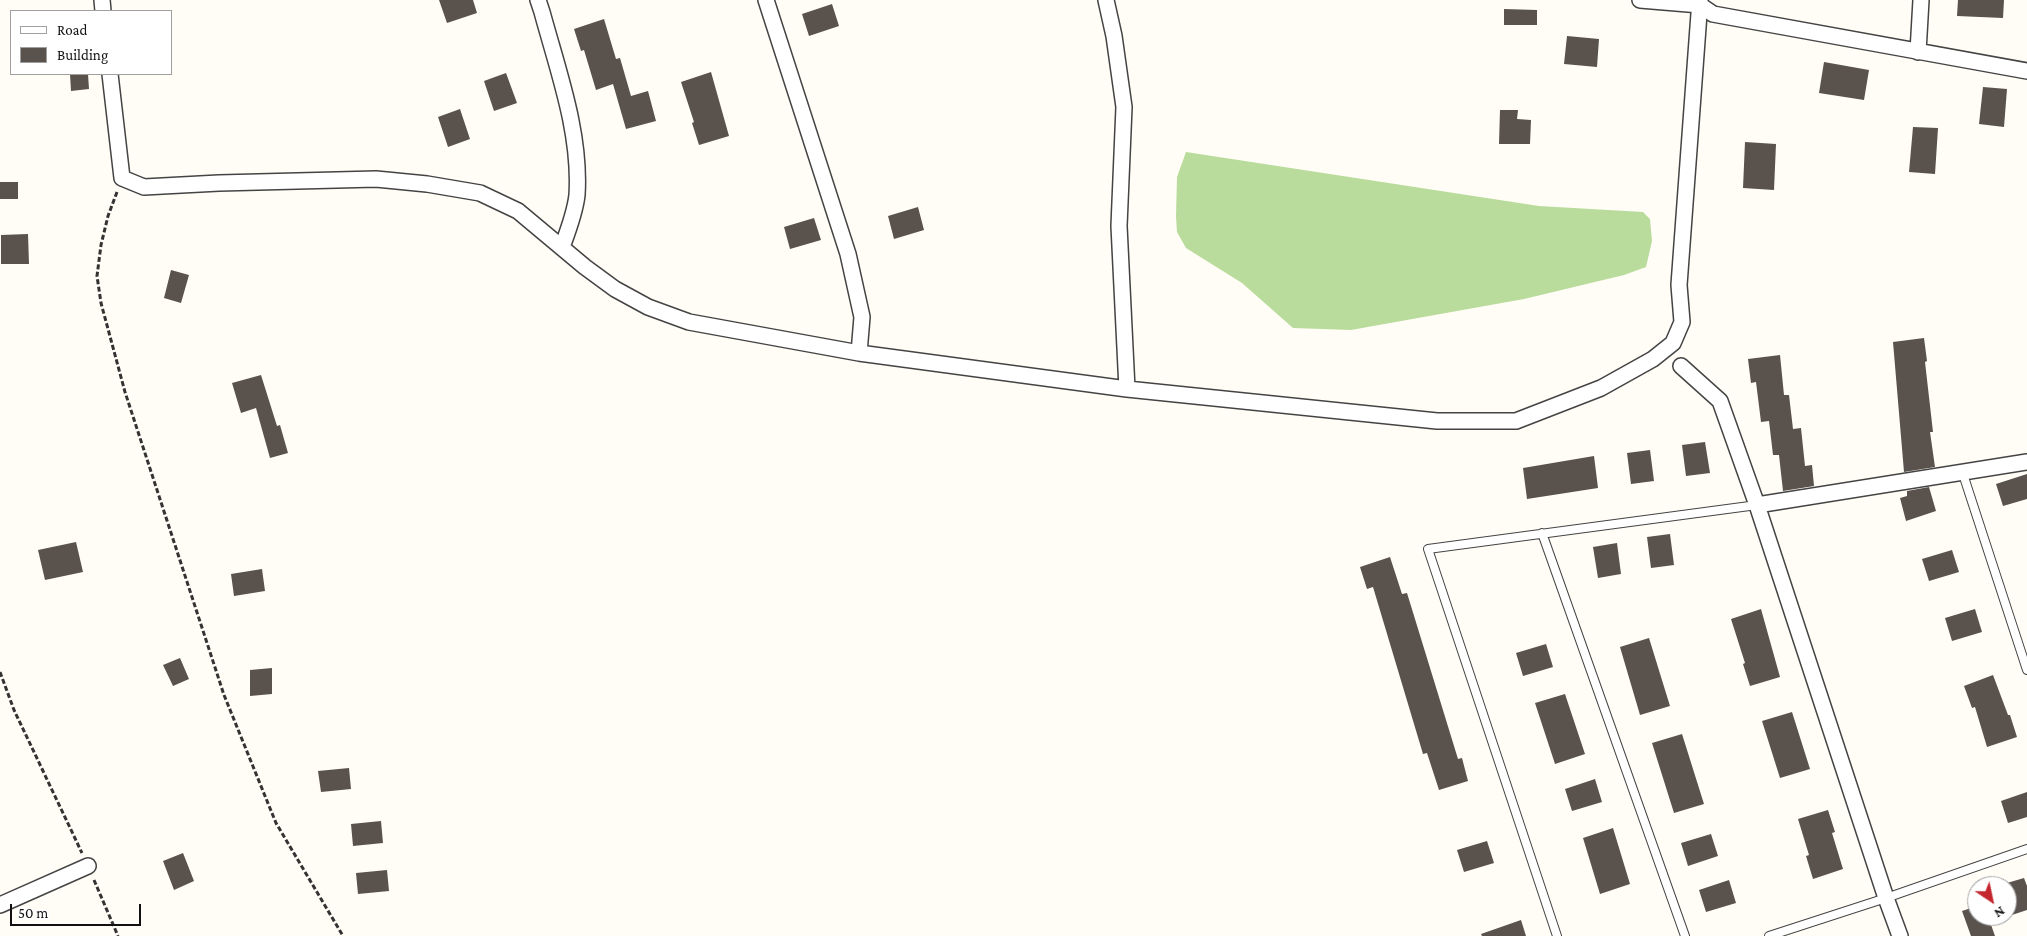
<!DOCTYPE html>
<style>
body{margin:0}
#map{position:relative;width:2027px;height:936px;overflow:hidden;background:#fffdf5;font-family:"Crimson Pro",serif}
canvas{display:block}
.legend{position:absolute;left:10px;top:10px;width:162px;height:65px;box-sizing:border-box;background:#fff;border:1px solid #a0a0a0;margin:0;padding:6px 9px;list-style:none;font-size:15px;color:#111}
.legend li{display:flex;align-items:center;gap:10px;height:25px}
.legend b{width:25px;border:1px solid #a0a0a0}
.north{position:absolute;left:1967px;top:876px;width:50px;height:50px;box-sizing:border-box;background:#fff;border:1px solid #a0a0a0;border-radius:50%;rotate:146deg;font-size:14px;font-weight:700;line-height:20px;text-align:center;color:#111}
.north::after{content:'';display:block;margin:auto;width:18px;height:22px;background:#c4262e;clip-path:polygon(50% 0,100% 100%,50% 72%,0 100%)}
.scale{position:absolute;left:10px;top:904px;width:131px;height:22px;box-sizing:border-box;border:2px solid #111;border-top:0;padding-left:6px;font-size:15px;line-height:18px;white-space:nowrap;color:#111;-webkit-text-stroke:4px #fff;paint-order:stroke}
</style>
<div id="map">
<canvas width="2027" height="936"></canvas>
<ul class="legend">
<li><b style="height:6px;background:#fff"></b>Road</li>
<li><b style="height:14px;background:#5a524d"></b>Building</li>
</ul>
<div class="north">N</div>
<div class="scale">50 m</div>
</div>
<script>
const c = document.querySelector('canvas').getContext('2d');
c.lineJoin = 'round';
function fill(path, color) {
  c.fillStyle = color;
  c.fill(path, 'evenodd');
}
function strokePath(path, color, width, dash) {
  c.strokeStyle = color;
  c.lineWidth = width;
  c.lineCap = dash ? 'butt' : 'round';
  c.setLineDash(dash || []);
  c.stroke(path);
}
fill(new Path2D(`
 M1186,152L1539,206L1643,212L1650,219L1652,241L1646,267L1624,275L1524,299L1351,330L1293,328L1242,283L1186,248L1177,232L1176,216L1177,177Z`), '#b9dc9c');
fill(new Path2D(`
 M439,0H473L477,13L447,23Z
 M1958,0H2004L2003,18L1957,16Z
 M832,4L839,26L809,36L802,14Z
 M1504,9L1537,10V25H1504Z
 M604,19L616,59L620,58L631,96L648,91L656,121L626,129L613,84L596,90L584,50L581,51L574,29Z
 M1567,36L1599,39L1597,67L1564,64Z
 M1824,62L1869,70L1864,100L1819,93Z
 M711,72L729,136L699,145L692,123L694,122L681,82Z
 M506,73L517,103L494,111L484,81Z
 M70,74H88L89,89L71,91Z
 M1983,87L2007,89L2004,127L1979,124Z
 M460,109L470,139L448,147L438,117Z
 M1500,110H1518L1517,119L1531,120L1530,144H1499Z
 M1913,127L1938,128L1935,174L1909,172Z
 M1745,142L1776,144L1774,190L1743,188Z
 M0,182H18V199H0Z
 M918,207L924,230L894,239L888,216Z
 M814,218L821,240L790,249L784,227Z
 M28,234L29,264H1V235Z
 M171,270L189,275L181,303L164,298Z
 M1924,338L1927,361L1925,362L1933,432H1930L1935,467L1904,472L1893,342Z
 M1780,355L1784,395H1789L1793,429L1801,428L1805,466L1812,465L1814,486L1783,491L1779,455H1773L1769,421L1761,422L1756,382L1751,383L1748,359Z
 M261,375L277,426L280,425L288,453L270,458L256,408L241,413L232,383Z
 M1705,442L1710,473L1686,476L1682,445Z
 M1650,450L1654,481L1631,484L1627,453Z
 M1594,456L1598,488L1527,499L1523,468Z
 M2027,474V499L2003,506L1996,484Z
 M1929,487L1936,511L1906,521L1900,498L1907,496V491Z
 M1670,534L1674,565L1651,568L1647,537Z
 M76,542L83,572L45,580L38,550Z
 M1617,543L1621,574L1598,578L1593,547Z
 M1952,550L1959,572L1929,581L1922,559Z
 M1390,557L1402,594L1407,593L1458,759L1462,758L1468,781L1439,790L1427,753L1423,754L1373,587L1367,589L1360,567Z
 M262,569L265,591L234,596L231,574Z
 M1761,609L1780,677L1750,686L1743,664L1745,663L1731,619Z
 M1975,609L1982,632L1952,641L1945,618Z
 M1649,638L1670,706L1640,715L1620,647Z
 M1546,644L1553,667L1523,676L1516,653Z
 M180,658L189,679L173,686L163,665Z
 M272,668V694L250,696V670Z
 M1993,675L2008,715H2010L2017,737L1987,747L1975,707L1972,708L1964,686Z
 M1565,694L1585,754L1555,764L1535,703Z
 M1792,712L1810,769L1780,778L1762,721Z
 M1682,734L1704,804L1674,813L1652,743Z
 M349,768L351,789L321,792L318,771Z
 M1595,779L1602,802L1572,811L1565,789Z
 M2027,792V817L2008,823L2001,801Z
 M1828,810L1835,832L1832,833L1843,869L1813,879L1806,856L1809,855L1798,819Z
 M381,821L383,843L353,846L351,824Z
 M1613,828L1630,884L1600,894L1583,838Z
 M1711,834L1718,856L1688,866L1681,843Z
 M1487,841L1494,863L1464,872L1457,850Z
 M183,853L194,881L174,890L163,861Z
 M387,870L389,891L358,894L356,873Z
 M2024,878L2027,886V910L2012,915L2007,900V883Z
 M1729,880L1736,903L1706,912L1699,890Z
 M1977,906V916H1988L1995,936H1971L1962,911Z
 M1521,920L1526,936H1482L1481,934Z`), '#5a524d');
const lane = new Path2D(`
 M1962,471L2027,670
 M1542,533L1685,936
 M1557,936L1428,549L1757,505
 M1769,936L1886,898L2027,849`);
const street = new Path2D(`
 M102,0L103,11
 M538,0L542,12C558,71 581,133 577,195C575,213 568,231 562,247
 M766,0L848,254L862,317L859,353
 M1106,0L1114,36L1124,107L1119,226L1127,389
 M1640,0L1700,5L1713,14L2027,71
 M1918,52L1921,0
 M110,74L122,178L144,187L219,183L376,179L427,184L480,193L518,211L585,267L615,289L648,307L689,322L859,353L1127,389L1437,421H1516L1601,388L1653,359L1673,343L1682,322L1679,285L1700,0
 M1681,366L1720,401L1757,505L1886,898L1900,936
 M1757,505L2027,462
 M0,905L88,866`);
strokePath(lane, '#444', 10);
strokePath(street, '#444', 18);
strokePath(new Path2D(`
 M117,192L108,216L101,245L97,276L101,303L125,392L224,695L276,823L343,936
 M0,672L14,710L82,853
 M94,880L118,936`), '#333', 3, [5, 2.5]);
strokePath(lane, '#fff', 8);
strokePath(street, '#fff', 15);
</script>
